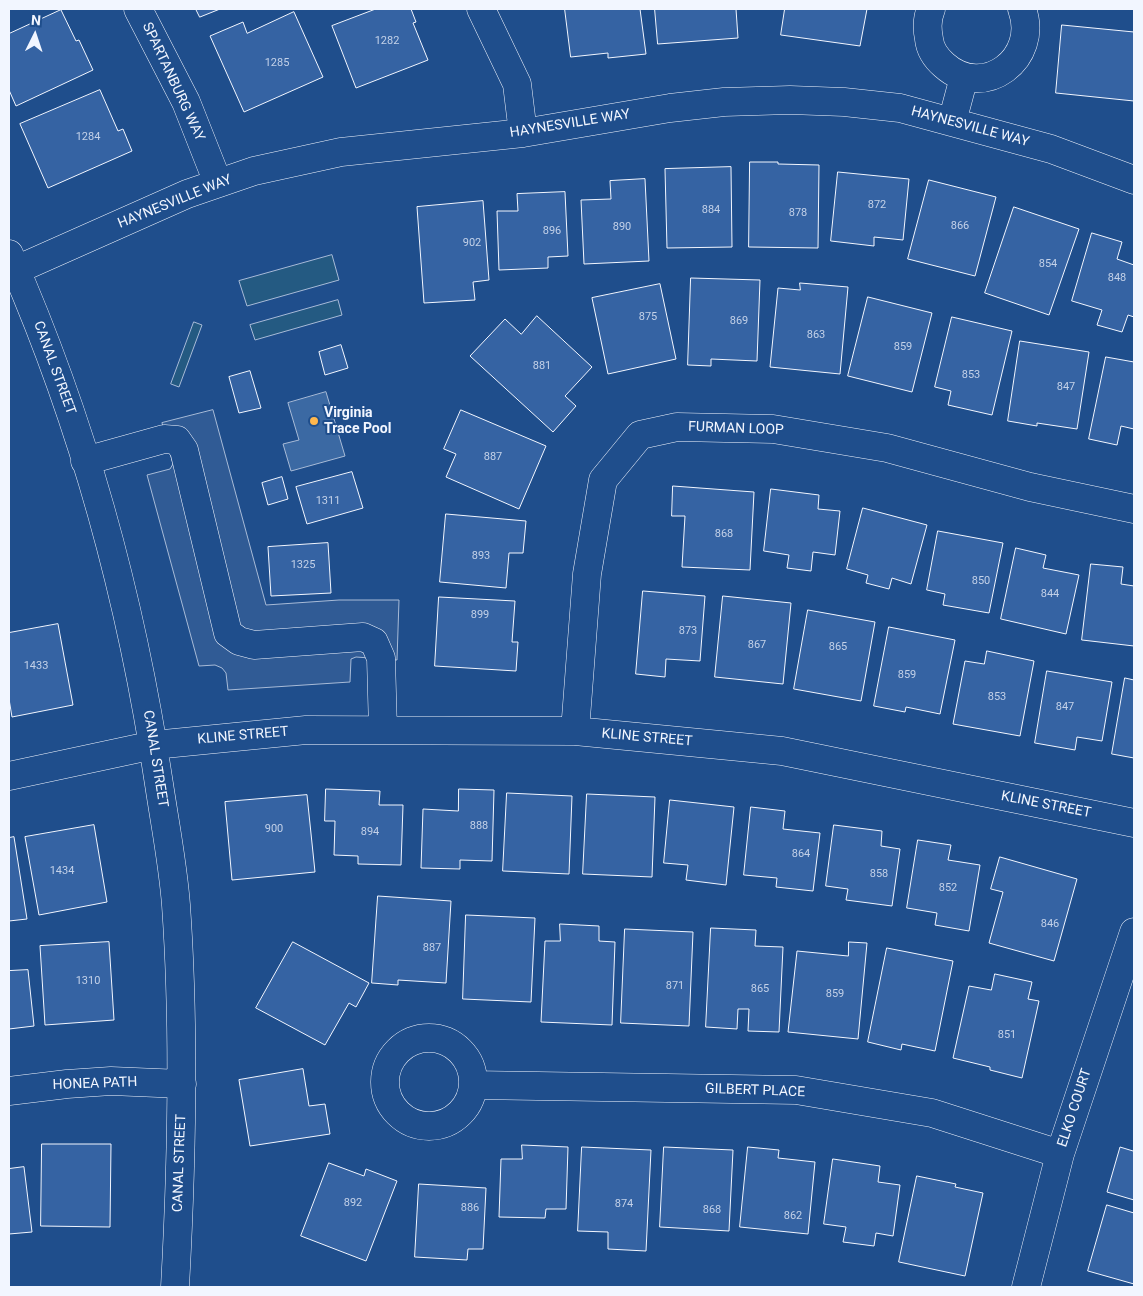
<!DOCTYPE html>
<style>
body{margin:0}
#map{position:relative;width:1143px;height:1296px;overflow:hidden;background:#1f4e8c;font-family:Roboto,sans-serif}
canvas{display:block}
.frame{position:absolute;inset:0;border:10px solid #f2f6ff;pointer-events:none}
.north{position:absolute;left:10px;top:10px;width:50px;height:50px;-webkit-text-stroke:4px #1f4e8c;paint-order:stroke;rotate:4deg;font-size:14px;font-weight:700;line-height:20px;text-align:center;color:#f2f6ff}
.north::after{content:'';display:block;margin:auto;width:18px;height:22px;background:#f2f6ff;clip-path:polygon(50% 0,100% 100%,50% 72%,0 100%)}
</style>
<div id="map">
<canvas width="1143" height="1296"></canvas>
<div class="frame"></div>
<div class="north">N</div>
</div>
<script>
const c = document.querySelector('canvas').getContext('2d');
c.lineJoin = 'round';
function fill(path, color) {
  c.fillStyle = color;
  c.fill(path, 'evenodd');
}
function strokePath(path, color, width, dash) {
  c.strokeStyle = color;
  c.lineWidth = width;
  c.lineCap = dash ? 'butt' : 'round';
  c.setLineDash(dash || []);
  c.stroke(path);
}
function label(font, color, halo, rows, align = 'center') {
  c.font = font + ' Roboto,sans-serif';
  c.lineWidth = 4;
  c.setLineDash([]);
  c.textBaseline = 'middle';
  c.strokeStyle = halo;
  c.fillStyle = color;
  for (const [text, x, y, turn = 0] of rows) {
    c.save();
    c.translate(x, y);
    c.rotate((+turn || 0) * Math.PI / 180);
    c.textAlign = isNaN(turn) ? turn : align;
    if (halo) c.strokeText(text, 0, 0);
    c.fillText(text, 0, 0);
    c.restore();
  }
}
const green = new Path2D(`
 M332,255L339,280L247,306L239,281Z
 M338,300L342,315L255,340L250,325Z
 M194,322L202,325L179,387L171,384Z`);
fill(green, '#245a82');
strokePath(green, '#a8bbd7', 1);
const parking = new Path2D(`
 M213,410L266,605L339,600H399L397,660L356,657L351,659L350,682L228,690L226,673L222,668L215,665L199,666L147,475L170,469L173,464L162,423Z`);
fill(parking, '#305b95');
strokePath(parking, '#a8bbd7', 1);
const water = new Path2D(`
 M326,392L345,456L291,471L283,444L299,440L288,403Z`);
fill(water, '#3b69a3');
strokePath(water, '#a8bbd7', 1);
const building = new Path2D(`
 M196,9H220L200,17Z
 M376,9H411L416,22L413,23L428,60L356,88L332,26Z
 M565,9H640L646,54L608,58V53L571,57Z
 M655,9H736L738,38L658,44Z
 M785,9H867L860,46L781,35Z
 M61,10L76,41L79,40L93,70L16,106L9,90V34Z
 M294,12L323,77L244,112L210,36L243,22L247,33Z
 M1062,25L1134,32V101L1056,93Z
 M100,90L118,131L123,129L132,151L48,188L20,124Z
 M750,162H778V164L819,165L818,248L749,247Z
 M731,167L732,247L667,248L665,169Z
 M838,172L909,179L903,240L874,237V246L831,241Z
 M645,179L649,261L584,264L581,200L611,199L610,181Z
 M929,180L996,197L975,276L908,259Z
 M565,192L568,256L548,257V268L499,270L497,211H518L517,194Z
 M483,201L489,280L473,282L475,300L424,303L417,207Z
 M1014,207L1079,229L1049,315L985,293Z
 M1092,233L1122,242L1117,259L1134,265V317L1128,315L1122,332L1097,325L1102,310L1072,301Z
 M691,278L760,280L757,361L711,359V366L688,365Z
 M800,283L848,287L840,374L770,367L778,288L800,290Z
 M660,284L676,359L608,374L592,298Z
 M868,297L932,313L912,392L848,376Z
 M537,316L592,367L565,396L576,406L553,432L470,356L505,319L521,334Z
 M952,317L1012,331L992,415L948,405L951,391L935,387Z
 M1020,341L1089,352L1077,429L1037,423V426L1008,421Z
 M341,345L348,368L325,375L319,352Z
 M1106,357L1134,362V429L1121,426L1117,445L1089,439Z
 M250,371L261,408L239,413L229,377Z
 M461,410L546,446L519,509L446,477L456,454L444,449Z
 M352,472L363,508L307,524L296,487Z
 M282,477L288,499L268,505L262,483Z
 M673,486L754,492L750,570L682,567L685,516H672Z
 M771,489L819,495L818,509L840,511L835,555L813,552L811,571L787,568L789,555L764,551Z
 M863,508L927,525L911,584L892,578L889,589L866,583L868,575L847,569Z
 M446,514L526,521L523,553H509L506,588L440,582Z
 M938,531L1003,543L989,613L943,605L945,594L927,590Z
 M328,543L331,593L271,596L268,547Z
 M1016,548L1046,555L1043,568L1079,575L1066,634L1001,619Z
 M1091,564L1123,567L1121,584L1134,586V646L1082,640Z
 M643,591L705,596L700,661L666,659L665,677L636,674Z
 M723,596L791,603L783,684L715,677Z
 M439,597L515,601L512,642H518L516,671L435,666Z
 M808,610L875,622L861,701L794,689Z
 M58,624L73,705L12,717L9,699V633Z
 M889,627L955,640L940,714L906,707L905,712L874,706Z
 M987,651L1034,661L1020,736L953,724L965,661L984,664Z
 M1047,671L1112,682L1102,741L1077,737L1075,750L1035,743Z
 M1125,678L1134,680V758L1112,754Z
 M326,789L380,791L379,805H403L401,865L358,864V856L334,855L335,821H325Z
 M459,789L494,790L492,861L460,860V869L421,868L423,809L458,811Z
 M507,793L572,796L569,874L503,871Z
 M587,794L655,797L652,877L583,874Z
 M307,795L315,872L232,880L225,802Z
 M670,800L734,807L726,885L686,880L688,865L664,863Z
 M751,807L785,811L783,829L820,833L813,891L776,887L777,878L744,875Z
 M94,825L107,902L39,915L25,837Z
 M834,825L882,831L881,846L900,849L892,906L846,900L848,889L826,886Z
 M14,837L27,919L9,921V838Z
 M918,840L951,845L948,860L980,865L969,931L935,925L937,913L907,908Z
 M1000,857L1077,879L1054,961L989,943L1003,892L991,889Z
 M378,896L451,901L446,983L398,980V985L372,983Z
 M466,915L535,918L531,1002L463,999Z
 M560,924L599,926V941L615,942L612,1025L541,1022L545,941H560Z
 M711,928L756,930L755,946L783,947L779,1032L748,1031L749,1009H738L737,1029L706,1027Z
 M625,929L693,932L689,1026L621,1023Z
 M109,942L114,1020L45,1025L40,946Z
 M293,942L369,983L356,1007L349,1003L325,1045L256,1008Z
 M849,942L867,943L858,1039L788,1032L797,951L848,956Z
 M887,948L953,961L935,1051L902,1044L901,1050L868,1042Z
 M28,970L34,1026L9,1029V971Z
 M995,974L1032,982L1028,999L1039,1001L1022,1078L990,1070V1067L953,1058L969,986L991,990Z
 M303,1069L309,1106L325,1104L330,1134L250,1146L239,1080Z
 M42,1144H111L110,1227L41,1226Z
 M522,1145L568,1147L566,1209H546L545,1218L499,1217L501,1159H522Z
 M1134,1145V1200L1107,1192L1120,1147L1133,1151Z
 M582,1147L651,1150L646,1251L608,1249V1232L578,1231Z
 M664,1147L733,1150L729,1231L660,1227Z
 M748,1147L779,1150L778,1158L815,1162L808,1234L740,1227Z
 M833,1159L880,1166L878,1182L900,1185L893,1236L876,1233L874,1246L843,1242L846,1227L824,1224Z
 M329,1163L364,1176L366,1169L397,1181L366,1261L301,1236Z
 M24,1167L32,1232L9,1234V1169Z
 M917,1176L956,1184L955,1187L983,1193L965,1276L899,1262Z
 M419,1184L486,1188L483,1249H468L467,1260L415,1257Z
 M1107,1205L1134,1213V1284L1088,1271Z`);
fill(building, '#3563a3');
strokePath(building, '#f2f6ff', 1);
const minor = new Path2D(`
 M138,9L186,102L218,183
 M481,9L517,84L523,133
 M931,9C927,18 927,29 929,39C930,49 936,58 944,65C984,101 1040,58 1022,9
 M952,122L964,77
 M9,254C83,422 132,602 159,784C165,824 173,865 176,905C185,1032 182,1160 175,1287
 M16,270L187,194L254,171L341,152L523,133L670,108L724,102L790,100L844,102L900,108L1051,149L1134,180
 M85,461L164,439L177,440L184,450L228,633L239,641L254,645L363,637L374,642L381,658L383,730
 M575,731L587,574L603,480L640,435L677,427L773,429L887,448L1030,487L1134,509
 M9,776L154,745L306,730L575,731L782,751L1134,823
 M385 1082a44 44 0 1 1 88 0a44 44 0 1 1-88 0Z
 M473,1085L796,1090L932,1113L1060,1154
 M9,1091L67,1084L111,1081L182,1084
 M1026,1287L1060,1154L1134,932`);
strokePath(minor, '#f2f6ff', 29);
strokePath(minor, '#1f4e8c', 28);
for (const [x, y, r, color] of [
 [314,421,5,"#ffb74d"]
]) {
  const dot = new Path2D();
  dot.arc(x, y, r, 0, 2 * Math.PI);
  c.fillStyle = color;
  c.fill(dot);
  strokePath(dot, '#1f4e8c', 2);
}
label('11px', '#c3d1e8', null, [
 ["1282",387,41],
 ["1285",277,63],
 ["1284",88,137],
 ["872",877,205],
 ["884",711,210],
 ["878",798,213],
 ["866",960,226],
 ["890",622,227],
 ["896",552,231],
 ["902",472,243],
 ["854",1048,264],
 ["848",1117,278],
 ["875",648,317],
 ["869",739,321],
 ["863",816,335],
 ["859",903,347],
 ["881",542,366],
 ["853",971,375],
 ["847",1066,387],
 ["887",493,457],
 ["1311",328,501],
 ["868",724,534],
 ["893",481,556],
 ["1325",303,565],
 ["850",981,581],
 ["844",1050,594],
 ["899",480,615],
 ["873",688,631],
 ["867",757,645],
 ["865",838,647],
 ["1433",36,666],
 ["859",907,675],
 ["853",997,697],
 ["847",1065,707],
 ["888",479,826],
 ["900",274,829],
 ["894",370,832],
 ["864",801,854],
 ["1434",62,871],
 ["858",879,874],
 ["852",948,888],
 ["846",1050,924],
 ["887",432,948],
 ["1310",88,981],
 ["871",675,986],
 ["865",760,989],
 ["859",835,994],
 ["851",1007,1035],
 ["892",353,1203],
 ["874",624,1204],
 ["886",470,1208],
 ["868",712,1210],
 ["862",793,1216]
]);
label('14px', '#f2f6ff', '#1f4e8c', [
 ["SPARTANBURG WAY",173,82,65],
 ["HAYNESVILLE WAY",570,124,-9],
 ["HAYNESVILLE WAY",970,127,15],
 ["HAYNESVILLE WAY",175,202,-22],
 ["CANAL STREET",54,368,70],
 ["FURMAN LOOP",736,429,2],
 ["KLINE STREET",243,736,-5],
 ["KLINE STREET",647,738,5],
 ["CANAL STREET",155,759,81],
 ["KLINE STREET",1046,805,11],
 ["HONEA PATH",95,1084,-2],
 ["GILBERT PLACE",755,1091,2],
 ["ELKO COURT",1075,1108,-72],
 ["CANAL STREET",180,1163,-88]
]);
label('bold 14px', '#f2f6ff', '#1f4e8c', [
 ["Virginia",324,413],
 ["Trace Pool",324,429]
], 'left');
</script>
